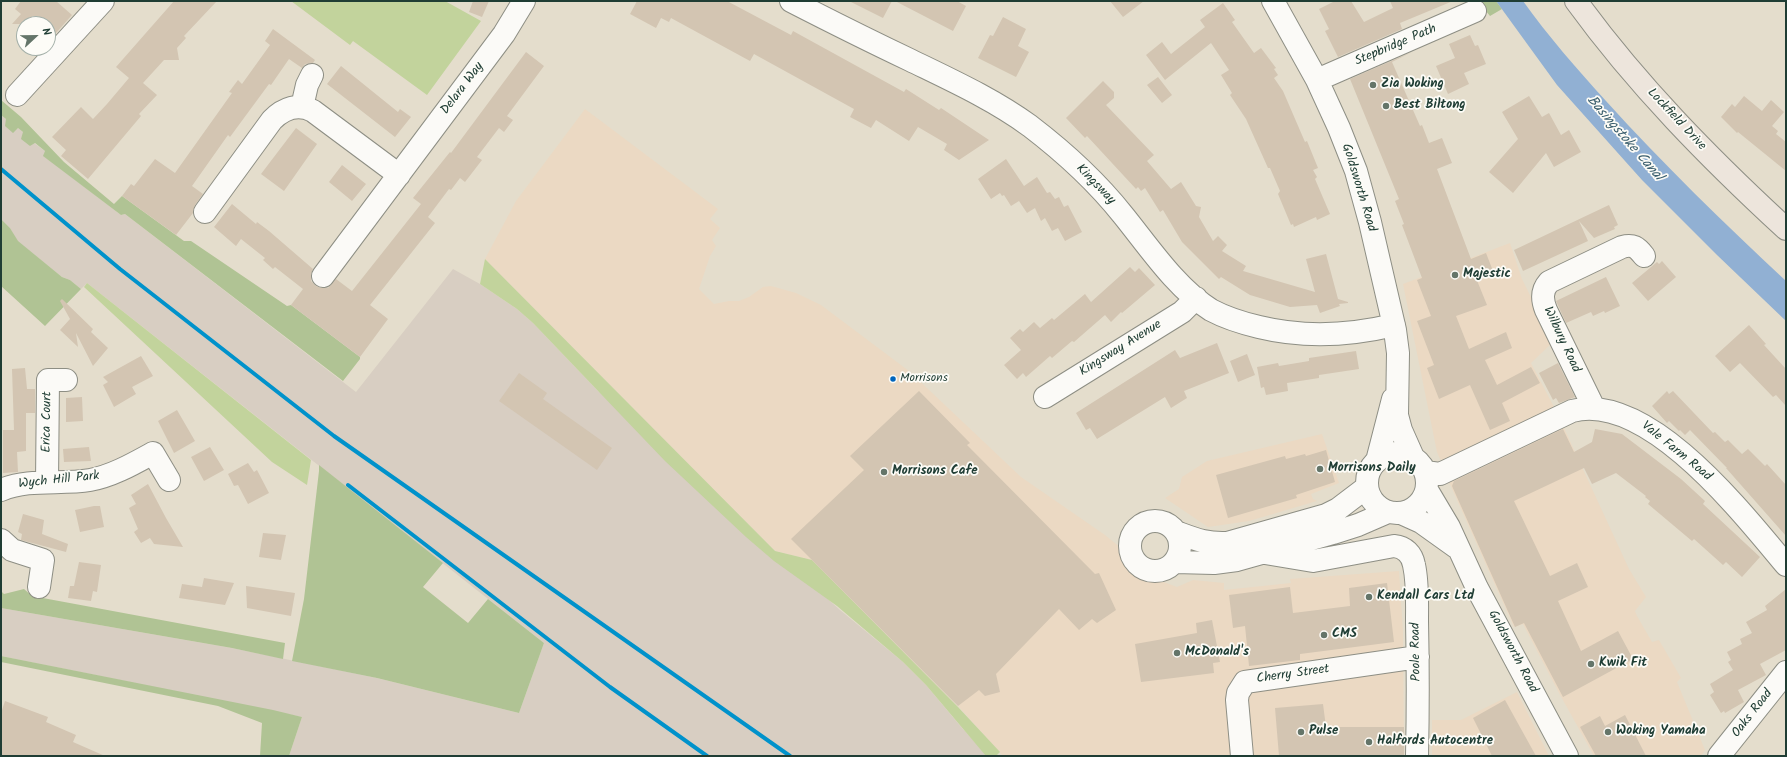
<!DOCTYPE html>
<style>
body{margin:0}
#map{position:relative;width:1787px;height:757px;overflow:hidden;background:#e4ddcc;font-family:Kalam,sans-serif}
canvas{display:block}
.frame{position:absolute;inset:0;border:2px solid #1f3d34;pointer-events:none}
.north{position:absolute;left:16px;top:16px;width:40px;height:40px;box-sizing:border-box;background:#fdfcf7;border:1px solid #a4b0a9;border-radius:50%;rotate:68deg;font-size:11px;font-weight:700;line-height:16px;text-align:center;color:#1f3d34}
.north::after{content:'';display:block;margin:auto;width:14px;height:18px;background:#647569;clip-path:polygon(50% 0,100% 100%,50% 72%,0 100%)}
</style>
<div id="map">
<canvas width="1787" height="757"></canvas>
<div class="frame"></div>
<div class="north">N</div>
</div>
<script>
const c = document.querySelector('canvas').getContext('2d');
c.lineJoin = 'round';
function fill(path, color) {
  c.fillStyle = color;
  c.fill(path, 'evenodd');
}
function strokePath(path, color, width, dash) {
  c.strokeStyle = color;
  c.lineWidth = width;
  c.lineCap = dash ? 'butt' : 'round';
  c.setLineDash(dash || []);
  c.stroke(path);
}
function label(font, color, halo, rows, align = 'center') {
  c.font = font + ' Kalam,sans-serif';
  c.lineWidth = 3.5;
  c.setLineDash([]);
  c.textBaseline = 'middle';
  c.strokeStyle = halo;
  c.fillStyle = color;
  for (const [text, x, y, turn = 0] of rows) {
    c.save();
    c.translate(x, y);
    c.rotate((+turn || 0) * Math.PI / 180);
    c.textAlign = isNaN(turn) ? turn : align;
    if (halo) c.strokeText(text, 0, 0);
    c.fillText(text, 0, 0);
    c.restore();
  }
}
fill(new Path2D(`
 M585,109L718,209L710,219L720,228L712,240L716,246L710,256L699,289L714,304L729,301H739L749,297L763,287L771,286L796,293L821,305L909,371L1021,477L1105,535L1121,548L1126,568L1177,587L1193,580L1224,583V590L1291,583L1290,579L1399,571L1403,632L1404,756H1003L958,706L812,560L775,551L485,259L516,201Z
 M1510,243L1522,279L1553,342L1531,363L1556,411L1446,462L1440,459L1437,452L1403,284Z
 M1563,426L1629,569L1646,597L1635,611L1637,616L1652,642L1659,640L1681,678L1677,682L1705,750L1701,756H1594L1559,693L1523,624L1514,627L1449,482Z
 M1322,434L1339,483L1311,494L1313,499L1317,501L1249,521L1208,527L1165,498L1179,489L1182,477L1207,461Z
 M1517,692L1549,756H1432V720H1461Z`), '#ebd9c3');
fill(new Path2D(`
 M1,115L6,119L13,132L18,128L23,132L30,146L34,143L45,151L44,156L121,215L125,214L356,392L453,269L480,284L517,309L533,323L598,391L840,610L903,662L926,685L962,728L988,756H289L302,717L1,656V608L232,648L377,678L519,713L544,643L87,283L81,289L70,280L62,277L17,241L10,228L1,219Z`), '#d8cec2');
fill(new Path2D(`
 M291,1H445L481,21L427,95L353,41L350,45Z
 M485,259L775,551L812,560L958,707L1000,752L996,756H986L926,685L903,662L837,606L774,561L746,537L665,461L533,323L517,309L480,284Z
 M87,283L311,460L307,485L272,462L84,287Z`), '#c2d39c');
fill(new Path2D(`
 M1466,1H1496L1502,9L1490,16L1481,5L1470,7Z
 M1,100L21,117L64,162L114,204L122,196L184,241H191L287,306L291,305L360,357V359L343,381L125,214L121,215L43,156L45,151L35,143L30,146L21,139L23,132L18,128L13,133L5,126L6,119L1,115Z
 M1,219L10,228L18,241L62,277L70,280L81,289L45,326L1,286Z
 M319,465L443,563L423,587L468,623L488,599L544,643L519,713L377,678L292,661L304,599L319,471Z
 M24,589L32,596L285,643L283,659L232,648L1,608V591L4,594Z
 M1,656L273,710L302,717L289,756H260L262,723L218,706L1,662Z`), '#b0c394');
fill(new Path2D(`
 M1496,1H1523C1548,36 1577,69 1606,101C1663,164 1724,223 1786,281V321L1717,255L1642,180L1557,85Z`), '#91b0d3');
fill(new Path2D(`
 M21,1H56L72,15L48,42V24H12L21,14L15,9Z
 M174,1H217L184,36L186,38L177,48L179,60H164L143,83L157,95L139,114L141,116L88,179L61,156L66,150L52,137L81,107L93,119L107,104L129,78L116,67Z
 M473,1H489L482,17L469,12Z
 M637,1H727L791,35L793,31L904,92L906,89L939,110L941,108L989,140L959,160L944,150L947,144L918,127L909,141L876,120L871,128L850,117L854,109L754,54L750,61L671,18L669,22L661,18L656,28L630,14Z
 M849,1H892L883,18Z
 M895,1H957L966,6L953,31Z
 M1110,1H1144L1123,17Z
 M1335,1H1351L1364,22L1393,8L1390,1H1453L1400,23L1402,29L1338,57L1325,31L1329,29L1319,9Z
 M1223,3L1235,20L1232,22L1254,53L1261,48L1276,68L1274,69L1278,75L1274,78L1283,91L1305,142L1307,141L1318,168L1313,170L1317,177L1315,179L1330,214L1317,220L1316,217L1294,227L1293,224L1291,225L1278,194L1280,191L1270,168H1268L1246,119L1230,95L1232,93L1221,75L1229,70L1211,43L1165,80L1146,55L1162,42L1171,54L1205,27L1200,20Z
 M1003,17L1026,29L1018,46L1029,52L1016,77L978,58L990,35L993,36Z
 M273,29L315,60L313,63L305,64L302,68L289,59L271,85L269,84L230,137L228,135L192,186L203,194L195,205L193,213L176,235L122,196L131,184L134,186L155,159L175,173L232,93L229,92L238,80L242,84L270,45L265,41Z
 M1470,35L1475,46L1478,45L1486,64L1464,73L1469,84L1448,94L1436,66L1455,58L1449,44Z
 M526,52L544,66L507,116L513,120L504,132L499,128L477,157L482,160L465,182L460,178L451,190L449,189L428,217L435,223L370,305L388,319L360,357L291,305L303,289L275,267L273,269L263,260L265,258L241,239L236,246L214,227L232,204L256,224L257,222L269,231L313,269L311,274V281L316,286L321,288H328L336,279L352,291L421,204L413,198L450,152L451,153Z
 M1412,52L1392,62L1420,126L1422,125L1429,143L1442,138L1452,163L1437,169L1471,259L1486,253L1493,271L1476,278L1487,305L1456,316L1469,349L1506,332L1512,348L1485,360L1497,385L1531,367L1540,383L1502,403L1510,421L1490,430L1470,385L1439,399L1432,381L1427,368L1434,365L1417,321L1431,316L1417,280L1422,278L1402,225L1404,224L1395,201L1399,199L1350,79Z
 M341,66L398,112L400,109L411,117L395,137L327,84Z
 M1158,77L1172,95L1162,103L1147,85Z
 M1103,81L1114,92V98L1106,105L1154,155L1147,161L1171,189L1181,182L1196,206L1201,207L1199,217L1213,241L1218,236L1227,245L1222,251L1246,266L1243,271L1315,292L1306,259L1326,254L1338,299L1348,302V303L1339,304L1340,306L1320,313L1317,305L1290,307L1250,295L1221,277L1219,279L1182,242L1163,210L1160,212L1145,188L1141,191L1138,187L1136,189L1087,136L1085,138L1066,118Z
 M1529,96L1542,117L1549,113L1561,135L1569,130L1581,152L1554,167L1546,153L1513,193L1489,172L1518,139L1502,112Z
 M1744,96L1762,111L1771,100L1784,112L1772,126L1778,131L1776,134L1786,142V171L1738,132L1737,133L1721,117L1732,104L1735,107Z
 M296,128L317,144L284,191L261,174Z
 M1006,159L1024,186L1037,177L1047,193L1050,192L1055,199L1059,197L1064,207L1068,205L1082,232L1065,241L1058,228L1052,231L1045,218L1041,221L1035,208L1027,213L1019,201L1011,206L1004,195L1002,196L1000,193L991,199L978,179Z
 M342,165L366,184L352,201L329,182Z
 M1609,205L1618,225L1614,227L1615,229L1594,238L1579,221L1588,241L1523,271L1514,250Z
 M1662,261L1676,277L1648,301L1632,283L1657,262L1659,264Z
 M1130,267L1135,272L1139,268L1155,285L1122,313L1121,312L1111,322L1105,315L1074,342L1072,341L1052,358L1050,356L1026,377L1023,373L1017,379L1004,365L1021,350L1010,338L1020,329L1023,332L1034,322L1040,328L1052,318L1054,320L1085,294L1091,302Z
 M1606,277L1620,306L1605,313L1604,311L1593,316L1591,312L1566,323L1556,301Z
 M62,299L93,329L91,332L108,348L93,366L76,333L78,347L60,330L70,319L60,301Z
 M1749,325L1766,344L1764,345L1786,369V406L1776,395L1773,397L1740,363L1730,372L1715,356Z
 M1217,343L1229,373L1184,391L1187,398L1171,408L1165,397L1097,439L1090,428L1086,430L1076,413L1175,350L1180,358Z
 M1356,351L1359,369L1319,375V378L1287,383L1288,391L1266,395L1264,387L1261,388L1257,367L1278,363L1279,366L1309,361V358Z
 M1247,354L1255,375L1238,382L1230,361Z
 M141,356L153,376L132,387L136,394L114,407L103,385L108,382L103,377Z
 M1558,363L1575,397L1559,403L1556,398L1553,400L1539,373Z
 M25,368L27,389H35V413H26V451L17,452L18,472L3,473V430H14L12,369Z
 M519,373L547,393L543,399L612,448L597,470L499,401Z
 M919,391L970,443L967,445L1095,574L1099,573L1116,610L1097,623L1092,619L1079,630L1059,609L996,674L1000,692L985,696L979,690L958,706L791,539L864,470L850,456Z
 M1667,391L1669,394L1673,391L1713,433L1715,432L1725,442L1728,440L1742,454L1748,449L1765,466L1767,464L1786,485V536L1726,468H1727L1690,430L1685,435L1680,430L1679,431L1669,421L1667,423L1652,406Z
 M82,397L83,421L66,422V398Z
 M177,410L195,441L174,453L158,421Z
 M1563,429L1574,452L1592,442L1595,429L1622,434L1681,479L1705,501L1703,504L1760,557L1742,577L1726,562L1723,565L1694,539L1692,541L1648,504L1650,501L1645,497L1646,496L1616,473L1592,484L1584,468L1514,501L1550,576L1577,563L1588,587L1558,601L1581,651L1618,631L1633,659L1563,697L1524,623L1515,627L1452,486L1454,481Z
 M89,447L91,461L64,462L63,449Z
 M210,447L224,470L204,481L191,457Z
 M1326,450L1335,482L1296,495L1297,498L1228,518L1216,475L1285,456L1286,459L1305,454L1306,456Z
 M248,463L254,472L257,470L269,493L248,504L238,485L234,486L228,474Z
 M148,484L166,518L183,547L154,544L150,538L141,543L134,532L138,529L129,508L136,504L131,495Z
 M94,506H100L104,527L80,532L75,510Z
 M23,514L44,520L42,534L68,544L66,552L21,540L22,534L18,532Z
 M263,533L286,535L281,560L259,557Z
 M79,562L101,565L97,592L93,591L91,601L68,598L70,586H74Z
 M204,578L234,583L225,605L179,598L182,584L202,587Z
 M1387,583L1394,642L1300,654V660L1249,666L1245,626L1233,628L1229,595L1290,587L1293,613L1350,606L1349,588Z
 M246,586L295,593L291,616L247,608Z
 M1786,589V650L1760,664L1766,675L1738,690L1744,702L1725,713L1724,711L1721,713L1710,695L1714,692L1710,684L1733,670L1728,662L1731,660L1727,652L1742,644L1740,639L1752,633L1746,622L1767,610L1765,606Z
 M1212,620L1220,662L1213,663L1214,673L1141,682L1135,644L1197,633L1196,623Z
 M1505,700L1536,756H1492L1473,718Z
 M5,701L48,717L46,722L76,735L73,742L105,756H1V713Z
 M1323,704L1326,727H1404V756H1279L1275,708Z
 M1625,715L1646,756H1596L1580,727L1600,716L1605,726Z`), '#d3c5b2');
const minor = new Path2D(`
 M791,1C830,21 870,41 910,60C951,80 993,99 1030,126C1064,152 1096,181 1123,215C1149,247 1176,288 1211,310C1226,318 1242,323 1259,327C1304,338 1348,336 1394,325
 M1273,1L1317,80L1339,128L1356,171L1370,222L1395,330L1398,353L1397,415L1401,430L1413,457
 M1317,80L1475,11
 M17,95L103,1
 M302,107L307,85L312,75
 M205,212L272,120C284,108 298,103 313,111L399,175
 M323,276L504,34L524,1
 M1045,397L1182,312L1196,298
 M1594,408L1546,310C1542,300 1541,291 1549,282L1622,247C1633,244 1637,247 1644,256
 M1367 483a30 30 0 1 1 60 0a30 30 0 1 1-60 0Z
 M1377,461L1393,399
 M1425,472L1440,474L1572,411C1648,391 1743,514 1786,565
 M47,482L48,380H66
 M1,490C30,478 60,485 90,480C112,476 133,464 153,453L169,480
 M1427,490L1449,527L1477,588L1567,756
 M1401,513L1421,522L1456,547
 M1130 546a25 25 0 1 1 50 0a25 25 0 1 1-50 0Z
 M1176,532C1195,539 1206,544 1227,543L1326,515L1338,509L1367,487
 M1,540L12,550L43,560L39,587
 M1265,553L1313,561L1394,546C1405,547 1412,554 1414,565C1418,583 1417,603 1417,621C1418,666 1418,711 1417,756
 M1175,562L1214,563L1237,560L1333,533L1358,525L1388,512
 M1242,756L1237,700L1238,693L1245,682L1418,657
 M1719,756L1786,672`);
const major = new Path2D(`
 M1576,1C1637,85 1710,159 1786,229`);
strokePath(minor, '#8d8e84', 24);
strokePath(major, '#8d8e84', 24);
strokePath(minor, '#fbfaf7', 22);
strokePath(major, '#ede5dc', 22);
strokePath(new Path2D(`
 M1,169L120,269L334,436L790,756
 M348,485L610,687L707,756`), '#0092cb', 4);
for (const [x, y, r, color] of [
 [1373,85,4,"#647569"],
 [1386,106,4,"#647569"],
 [1455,275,4,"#647569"],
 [893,379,3.5,"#0065bd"],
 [1320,469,4,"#647569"],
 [884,472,4,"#647569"],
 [1369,597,4,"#647569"],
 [1324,635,4,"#647569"],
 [1177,653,4,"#647569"],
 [1591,664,4,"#647569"],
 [1301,732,4,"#647569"],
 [1608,732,4,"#647569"],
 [1369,742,4,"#647569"]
]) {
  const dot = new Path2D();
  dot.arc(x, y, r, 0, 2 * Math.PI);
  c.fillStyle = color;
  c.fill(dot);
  strokePath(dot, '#fdfcf7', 1.5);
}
label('12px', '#1f3d34', '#fdfcf7', [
 ["Morrisons",900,379]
], 'left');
label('13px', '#1f3d34', '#fdfcf7', [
 ["Stepbridge Path",1396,46,-23],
 ["Delara Way",463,89,-53],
 ["Lockfield Drive",1676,120,47],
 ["Kingsway",1095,185,46],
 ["Goldsworth Road",1358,188,73],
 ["Wilbury Road",1561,340,65],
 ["Kingsway Avenue",1121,349,-32],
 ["Erica Court",48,422,-89],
 ["Vale Farm Road",1676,452,39],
 ["Wych Hill Park",59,481,-6],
 ["Poole Road",1417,652,-91],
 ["Goldsworth Road",1512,652,62],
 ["Cherry Street",1293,675,-8],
 ["Oaks Road",1753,714,-52]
]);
label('bold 13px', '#1f3d34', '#fdfcf7', [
 ["Zia Woking",1381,85],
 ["Best Biltong",1394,106],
 ["Majestic",1463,275],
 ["Morrisons Daily",1328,469],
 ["Morrisons Cafe",892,472],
 ["Kendall Cars Ltd",1377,597],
 ["CMS",1332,635],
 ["McDonald's",1185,653],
 ["Kwik Fit",1599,664],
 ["Pulse",1309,732],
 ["Woking Yamaha",1616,732],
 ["Halfords Autocentre",1377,742]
], 'left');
label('italic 14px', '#3a5e6d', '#fdfcf7', [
 ["Basingstoke Canal",1624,139,49]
]);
</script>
